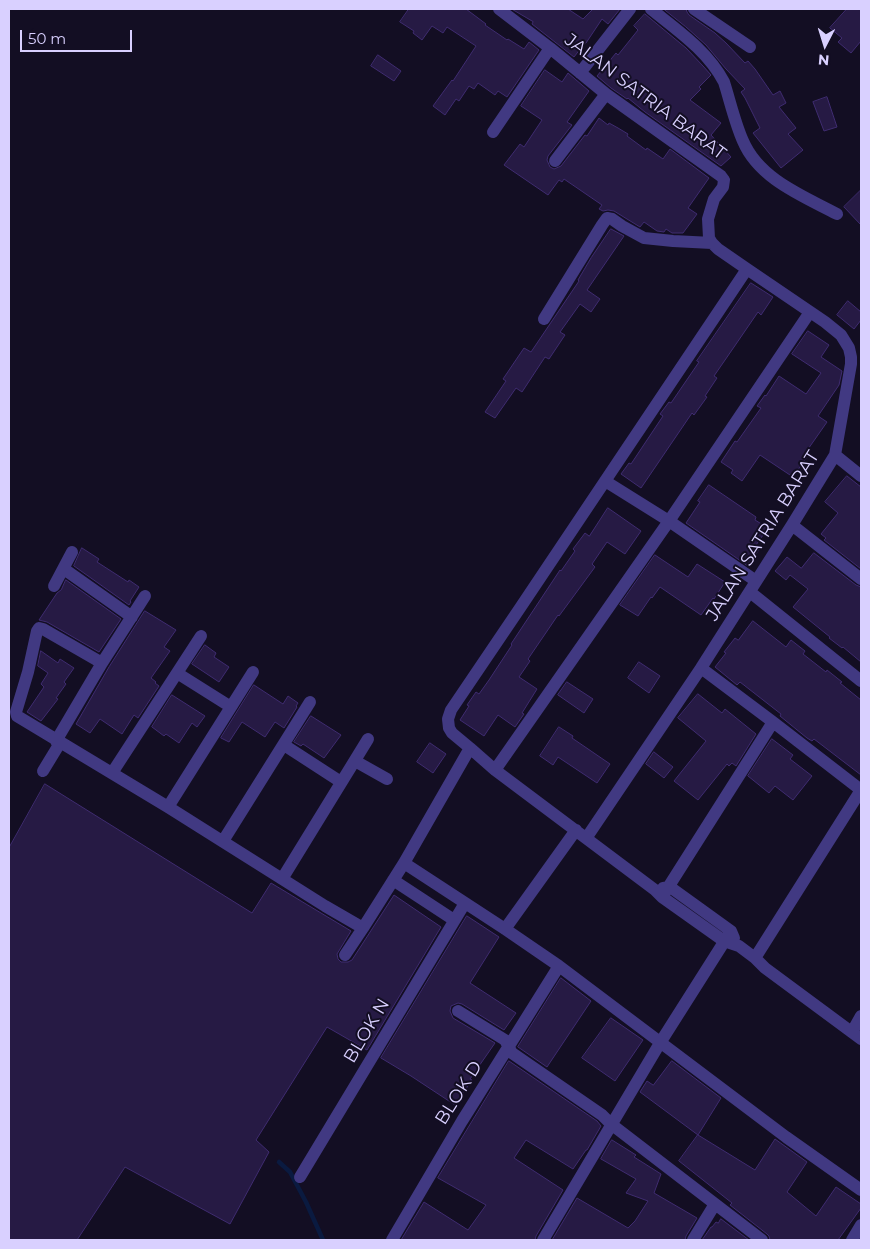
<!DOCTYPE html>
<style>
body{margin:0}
#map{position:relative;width:870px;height:1249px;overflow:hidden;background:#130e23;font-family:Montserrat,sans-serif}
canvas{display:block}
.frame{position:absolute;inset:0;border:10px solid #d9d0ff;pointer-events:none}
.north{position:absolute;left:800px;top:20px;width:50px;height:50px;-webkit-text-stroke:4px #130e23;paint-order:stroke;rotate:185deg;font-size:14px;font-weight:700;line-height:20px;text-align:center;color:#d9d0ff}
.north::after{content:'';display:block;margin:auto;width:18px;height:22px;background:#d9d0ff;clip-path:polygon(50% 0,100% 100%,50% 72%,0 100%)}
.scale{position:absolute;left:20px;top:30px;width:112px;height:22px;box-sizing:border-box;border:2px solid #d9d0ff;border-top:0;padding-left:6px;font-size:15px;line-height:18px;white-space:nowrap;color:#d9d0ff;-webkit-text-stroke:4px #130e23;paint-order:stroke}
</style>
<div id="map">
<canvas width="870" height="1249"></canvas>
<div class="frame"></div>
<div class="north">N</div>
<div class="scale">50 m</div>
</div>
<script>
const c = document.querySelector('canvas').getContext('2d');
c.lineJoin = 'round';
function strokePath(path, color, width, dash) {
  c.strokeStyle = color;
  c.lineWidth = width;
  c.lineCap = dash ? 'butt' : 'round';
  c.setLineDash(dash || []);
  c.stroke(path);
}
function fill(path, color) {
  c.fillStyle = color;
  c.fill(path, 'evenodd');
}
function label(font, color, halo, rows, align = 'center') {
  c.font = font + ' Montserrat,sans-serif';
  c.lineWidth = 4;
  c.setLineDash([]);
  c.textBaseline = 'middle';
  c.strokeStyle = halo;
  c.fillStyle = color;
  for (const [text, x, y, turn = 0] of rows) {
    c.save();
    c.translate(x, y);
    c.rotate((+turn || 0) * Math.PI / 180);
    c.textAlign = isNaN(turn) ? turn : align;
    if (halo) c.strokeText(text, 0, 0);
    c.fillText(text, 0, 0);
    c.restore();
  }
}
strokePath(new Path2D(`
 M279,1162L290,1172L306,1202L323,1240`), '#0a1a40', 4.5);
const building = new Path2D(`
 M409,9H466L486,24L485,25L507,40L508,39L524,49L529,42L539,50L507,97L498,91L495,95L478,83L474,89L469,86L459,101L456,99L445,115L433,106L452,80L453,81L476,46L447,27L443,33L432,26L422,40L413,33L414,31L400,22Z
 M512,9H568L583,19L592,10L591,9H620L608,24L602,19L586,43H585L574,57L532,24L533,22Z
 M664,9H686L687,12L689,15L715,33L726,43L745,63L748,61L755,69L773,95L780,91L786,103L779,107L796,128L788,134L803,150L781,168L753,133L760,128L745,98L741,92L745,89L726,69L706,45L686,27Z
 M847,9H861V41L851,53L838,42L842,38L830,28Z
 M645,14L686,48L703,66L711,75L699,87L701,89L690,100L721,123L711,135L731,157L721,166L645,112L628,98L627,99L611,88L597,76L616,53L618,55L638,30L634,26Z
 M378,55L401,71L394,81L371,66Z
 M545,70L562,82L568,73L589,91L567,122L572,125L548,156L547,160L550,167L554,169L561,166L585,135L587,136L599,118L608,125L609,123L618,128L628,134L627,136L646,150L647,148L663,159L670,149L709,178L688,208L697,214L683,233H672L666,229L664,232L657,231L644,222L640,227L614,211L608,210L603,211L599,209L602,205L564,179L562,182L559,180L548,195L504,165L520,144L524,147L542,120L521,106Z
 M827,97L837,127L824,131L813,102Z
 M861,190V225L844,207Z
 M611,229L624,236L587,290L600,299L591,312L580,304L560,332L565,335L549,359L545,357L522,392L516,388L495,418L485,412L506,381L503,379L524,348L531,352L579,281L578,280L591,258Z
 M751,283L773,297L761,315L758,312L734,347L714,376L717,378L705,396L707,397L694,415L692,413L641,488L621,474L629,463L631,464L663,416L660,414L669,402L671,403L699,362L697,361Z
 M848,301L861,312V320L854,329L837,315Z
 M808,331L829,345L821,357L842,371L839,385L818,416L827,422L806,452L809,454L793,477L760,455L742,481L731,473L733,470L721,462L735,441L737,442L761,408L757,406L765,395L766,396L779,376L806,394L821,373L792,354Z
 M847,476L861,487V569L824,540L826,538L821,534L838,513L825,502Z
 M709,485L756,517L755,520L768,528L756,545L760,548L748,566L686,523L700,502L698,501Z
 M608,508L641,531L625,554L607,542L592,564L595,567L559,616L558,615L528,659L530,661L519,677L537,689L522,713L524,714L515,727L498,715L484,736L460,720L469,706L467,705L476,692L479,694L489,680L512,645L511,644L560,570L561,571L575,551L573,549L585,533L589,536Z
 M82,548L99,559L97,562L128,582L129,580L139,587L130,601L131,602L129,605L74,566Z
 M814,553L856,585L861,587V662L843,647L842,648L829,638L830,637L793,607L808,589L790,575L786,580L775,571L787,557L801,568Z
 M655,555L688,577L697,564L725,582L714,599L713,598L701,615L660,587L652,598L651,597L638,616L620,605Z
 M66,580L121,619L99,652L47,622L39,620L57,593L61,590Z
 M145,611L176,630L164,647L170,651L151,678L156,682L155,683L159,686L138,718L134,715L122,734L100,719L90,733L76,724L109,667Z
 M753,621L786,647L791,640L805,651L803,654L826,672L827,670L842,682L840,683L861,700V775L814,739L812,741L807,738L780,716L781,714L740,682L737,685L715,667L726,653L724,652L735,638L738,640Z
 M205,645L216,653L214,657L229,667L219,682L192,664Z
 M41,651L58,663L60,659L74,668L64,682L66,684L56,698L58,699L41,721L27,712L44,687L41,684L48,673L38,666Z
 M639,662L660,676L649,693L628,678Z
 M567,682L593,699L584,713L558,695Z
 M254,685L283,704L288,696L298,703L296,706L297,707L284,728L275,722L265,737L242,722L229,742L221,738Z
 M698,694L722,713L725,709L756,734L736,766L732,763L729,766L727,764L698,800L674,781L706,741L678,718Z
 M172,695L205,716L197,727L192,723L179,743L166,734L164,736L152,727Z
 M311,716L341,735L324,758L303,744L301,746L294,742Z
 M559,727L573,736L572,738L610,764L597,783L558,757L553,765L540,756Z
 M772,739L793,755L790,759L812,776L793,800L775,786L769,793L748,776Z
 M430,743L446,754L433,773L417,762Z
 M654,752L673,767L664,778L646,764Z
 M45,784L252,913L271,883L351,931L337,954L338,959L341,962H348L352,960L394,895L441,927L367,1050L327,1027L256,1140L269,1152L230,1224L125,1167L77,1240H9V848Z
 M467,916L499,937L470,983L516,1013L504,1030L462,1004L458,1003L451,1006L450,1011L453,1018L495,1043L470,1079L472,1080L455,1105L411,1076L381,1058Z
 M561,978L591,1001L547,1067L518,1047Z
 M611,1018L643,1040L615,1081L582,1058Z
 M509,1061L597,1121L601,1126L587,1150H586L573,1169L526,1140L514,1158L563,1190L536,1236L535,1240H401L424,1202L468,1230L486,1205L438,1178Z
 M672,1061L721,1098L698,1135L640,1092L647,1081L653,1085Z
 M698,1135L755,1170L775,1139L807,1162L787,1192L816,1216L836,1187L861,1204V1208L838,1240H770L769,1236L767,1234L730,1205L732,1203L679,1161Z
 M612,1140L636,1155L634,1157L661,1174L654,1193L697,1218L686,1236L685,1240H552L577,1198L628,1228L635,1221L648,1201L626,1193L636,1179L601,1159Z
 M721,1219L749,1240H702L711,1227H712L716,1222L718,1223Z`);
fill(building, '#261a44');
strokePath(building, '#3f2c70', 1);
strokePath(new Path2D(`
 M499,9L550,48L606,94L721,176L724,180L723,187L714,199L708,219L709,238L712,243L718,249L747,269L825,322L841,335L849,348L851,357V364L835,455L792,525L701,668L587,837
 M651,9C677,30 708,51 724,82C730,101 735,123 743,141C759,179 803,196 837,214
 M694,9L750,47
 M580,73L630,9
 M493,132L550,48
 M555,161L606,94
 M747,269L520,608L451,710L448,719L449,728L452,733L470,748L495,770L655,890L662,897L724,941L739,946L755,958L765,968L861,1039
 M544,319L602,225L607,218L612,219L622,226L644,238L673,241L712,243
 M835,455L861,476
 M605,481L669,521L756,581
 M792,525L861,579
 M64,569L132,617
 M54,586L72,552
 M750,592L861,681
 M102,663L43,629L39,628L37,631L28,672L16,712L17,716L168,807L325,906L363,928L404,863L470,748
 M701,668L773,722L861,790L755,958
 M177,673L231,707
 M56,741L102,663L145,596
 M284,745L341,782
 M355,761L387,779
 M495,770L669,521L810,312
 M43,771L60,743
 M112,773L201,636
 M168,807L253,672
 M223,841L310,702
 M404,863L505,929L559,966L786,1137L861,1190
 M282,879L368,739
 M393,880L454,920
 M663,888L670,887L731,931L734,938
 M662,897L773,722
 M505,929L576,830
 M345,955L363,928
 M458,1011L505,1040L512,1053L602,1115L611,1124L762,1240
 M852,1032L861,1016
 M300,1177L465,903
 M392,1240L462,1121L559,966
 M543,1240L660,1043L731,931
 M693,1240L715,1204
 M852,1240L861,1225`), '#413982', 12);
label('18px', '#d9d0ff', '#130e23', [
 ["JALAN SATRIA BARAT",645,97,37],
 ["JALAN SATRIA BARAT",763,536,-58],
 ["BLOK N",367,1031,-59],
 ["BLOK D",459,1093,-58]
]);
</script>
